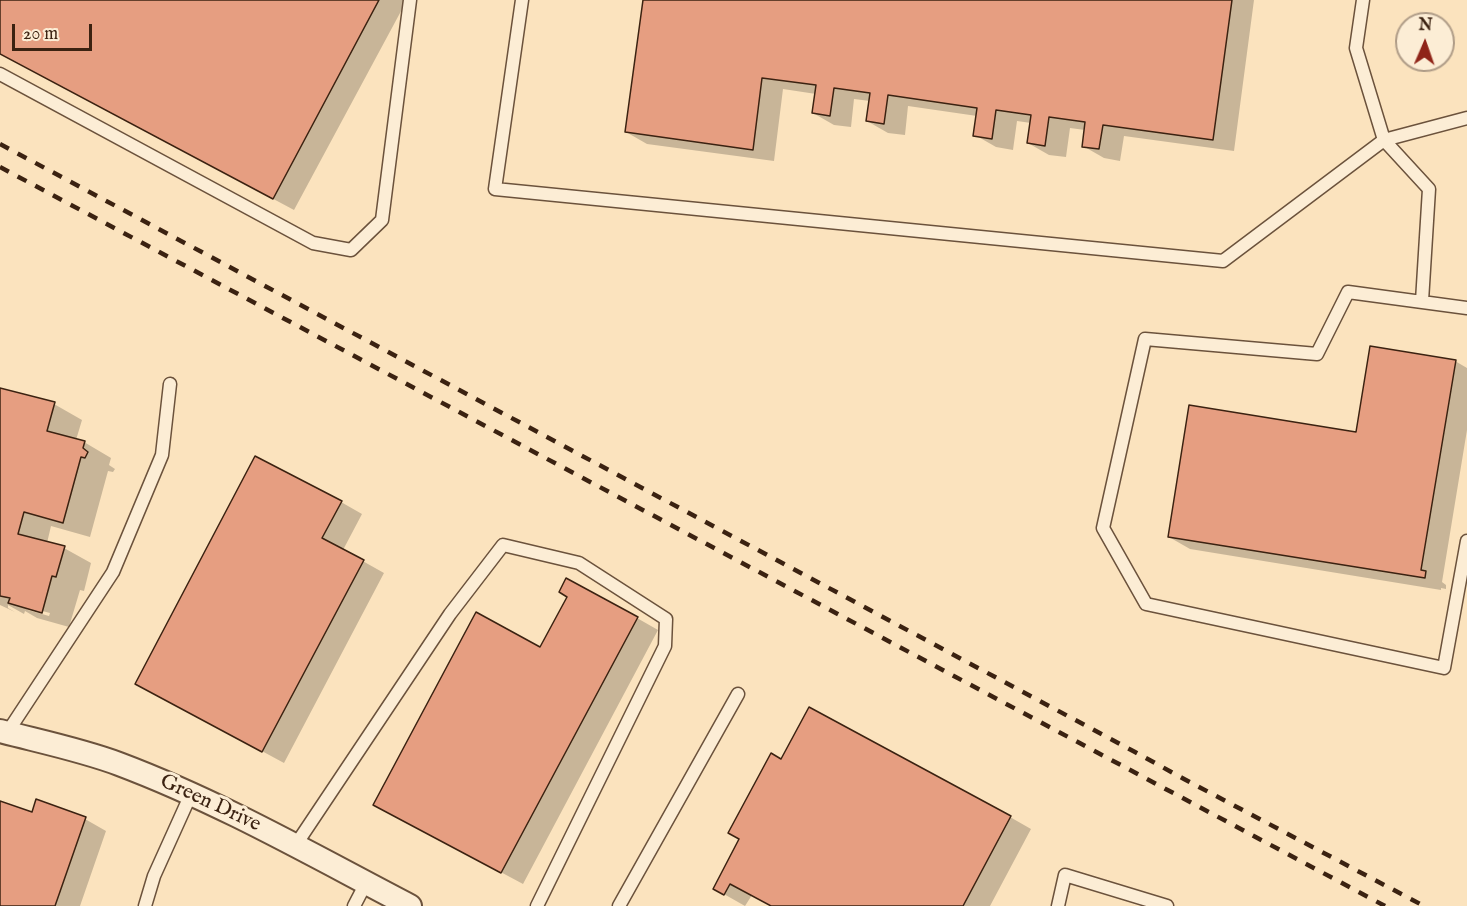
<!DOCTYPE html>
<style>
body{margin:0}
#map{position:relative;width:1467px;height:906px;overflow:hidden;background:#fbe3be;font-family:"IM FELL English",serif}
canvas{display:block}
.north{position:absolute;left:1395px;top:12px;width:60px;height:60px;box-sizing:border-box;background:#fcedd5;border:2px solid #af9c87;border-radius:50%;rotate:2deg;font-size:16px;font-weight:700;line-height:24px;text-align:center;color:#3b2211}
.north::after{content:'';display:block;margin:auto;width:21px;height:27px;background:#8f2418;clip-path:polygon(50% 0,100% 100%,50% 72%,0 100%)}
.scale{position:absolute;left:12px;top:24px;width:80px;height:27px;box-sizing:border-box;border:3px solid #3b2211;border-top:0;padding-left:8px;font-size:18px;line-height:21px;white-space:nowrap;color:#3b2211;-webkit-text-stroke:4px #fcedd5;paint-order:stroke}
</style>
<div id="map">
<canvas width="1467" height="906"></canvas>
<div class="north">N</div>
<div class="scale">20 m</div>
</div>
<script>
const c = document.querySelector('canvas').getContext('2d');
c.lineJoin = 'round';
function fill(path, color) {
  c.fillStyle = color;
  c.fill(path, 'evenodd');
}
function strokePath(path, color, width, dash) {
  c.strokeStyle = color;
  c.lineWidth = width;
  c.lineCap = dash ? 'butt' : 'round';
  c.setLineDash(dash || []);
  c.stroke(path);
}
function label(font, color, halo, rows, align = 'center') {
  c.font = font + ' "IM FELL English",serif';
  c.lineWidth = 6;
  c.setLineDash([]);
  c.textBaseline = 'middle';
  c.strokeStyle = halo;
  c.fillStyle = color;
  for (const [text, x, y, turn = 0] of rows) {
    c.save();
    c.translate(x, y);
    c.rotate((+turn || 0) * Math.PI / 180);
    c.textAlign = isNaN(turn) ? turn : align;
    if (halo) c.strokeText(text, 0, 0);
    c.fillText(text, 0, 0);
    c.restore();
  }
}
fill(new Path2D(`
 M0,0H407L294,210L0,53Z
 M644,0H1254L1234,151L1124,136L1120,161L1104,158L1083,146L1085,130L1070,128L1066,157L1049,155L1028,143L1031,123L1017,121L1013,150L996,147L975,135L977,116L908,106L905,135L888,133L867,121L870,101L854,99L851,127L834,125L813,113L816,94L783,89L774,161L647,144L626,132Z
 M1455,361L1467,368V430L1442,582L1446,585V589L1441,588V590L1190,549L1169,537L1358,434Z
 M0,389L54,404L82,420L76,440L84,442L111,458L109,465L115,469L113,472L108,471L90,537L51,526L47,543L64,548L91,563L84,591L80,590L69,627L37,618L25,611L24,614L8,605V608L15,612L0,605ZM23,606L50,613L49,616L28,610Z
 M341,502L362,514L343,550L384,573L284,763L158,695Z
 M637,618L658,630L523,884L396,816Z
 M782,761L1010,817L1031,829L990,906H772L752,895L745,906L715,889Z
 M0,802L32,814L85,819L106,831L80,906H0Z`), '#0003');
const building = new Path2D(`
 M0,0H379L273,199L0,54Z
 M643,0H1232L1213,140L1103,125L1099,149L1082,147L1085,122L1049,117L1045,146L1027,143L1031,115L996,110L992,139L973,136L977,108L888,95L884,124L866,121L870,93L834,88L830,116L812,113L816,85L762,78L753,150L625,132Z
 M1370,346L1456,360L1421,570L1426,571L1425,578L1168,537L1189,405L1356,432Z
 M0,388L55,402L47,431L85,441L83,448L88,452L85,458L81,457L63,523L24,512L18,534L65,546L56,577L52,576L42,613L8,603L10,598L0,596Z
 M255,456L342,501L322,538L364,560L262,752L135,684Z
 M566,578L638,617L501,873L373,805L476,612L540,647L567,597L559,592Z
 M809,707L1011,816L963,906H771L730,884L724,895L713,889L739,839L728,833L771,753L781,759Z
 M36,799L86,817L55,906H0V801L32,812Z`);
fill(building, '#e69e81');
strokePath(building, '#3b2211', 1.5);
const service = new Path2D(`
 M522,0L495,189L1223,261L1384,140L1467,118
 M1363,0L1356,48L1384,140L1429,189L1422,301
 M0,74L313,243L351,250L382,220L410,0
 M1467,308L1348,292L1317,354L1145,339L1103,528L1146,604L1444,668L1467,541
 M7,733L113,572L162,455L170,384
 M295,846L450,614L503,545L579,563L666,619L665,646L537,906
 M145,906L154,876L191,794
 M354,906L366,883
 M619,906L738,694
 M1058,906L1065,875L1167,906`);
const minor = new Path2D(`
 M0,731C38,741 82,750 119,764C220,802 314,856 410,906`);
strokePath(service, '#6b523c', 15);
strokePath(minor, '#6b523c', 26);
strokePath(service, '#fcedd5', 12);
strokePath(minor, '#fcedd5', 22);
strokePath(new Path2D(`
 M0,144L1135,752L1184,779L1424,906
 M0,167L1385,906`), '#3b2211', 4.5, [10, 10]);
label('21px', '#3b2211', '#fcedd5', [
 ["Green Drive",210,804,25]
]);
</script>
